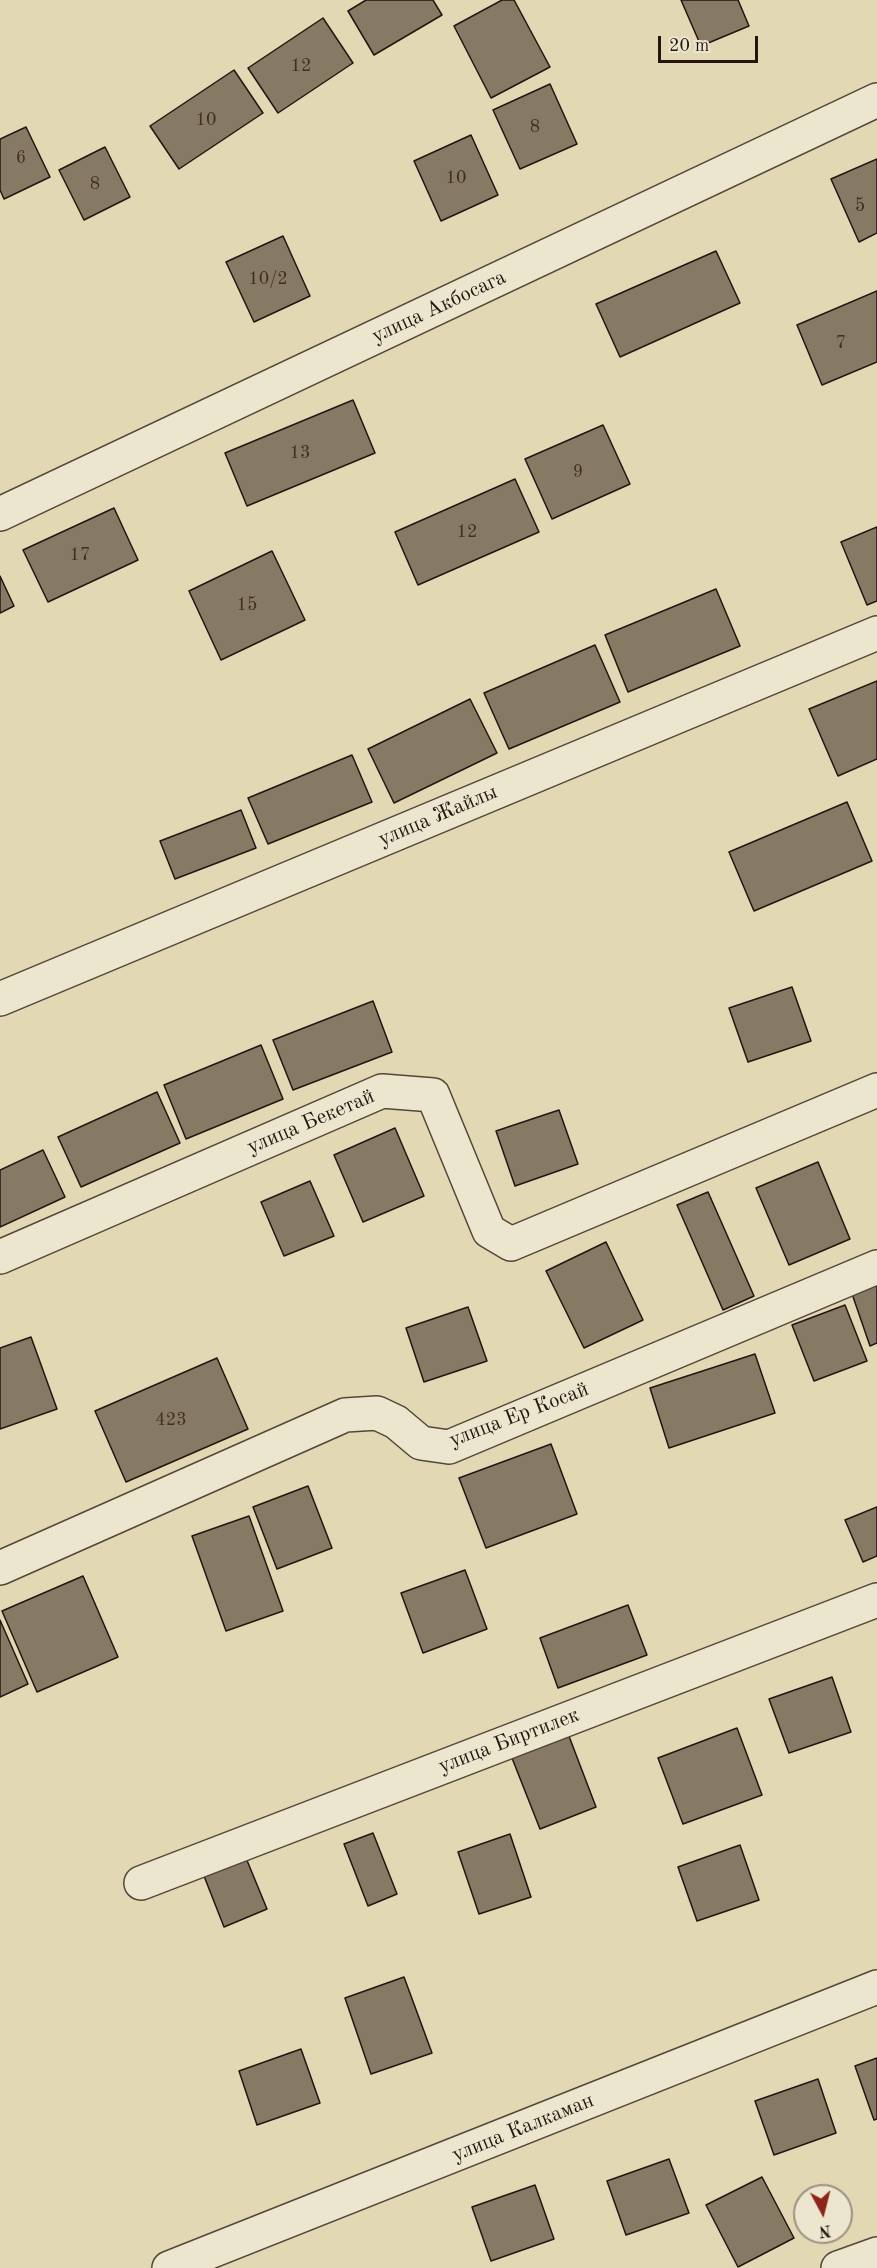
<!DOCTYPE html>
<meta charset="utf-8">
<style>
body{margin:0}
#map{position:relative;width:877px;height:2268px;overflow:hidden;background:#e2d8b4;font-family:"Old Standard TT",serif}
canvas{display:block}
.north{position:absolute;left:793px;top:2184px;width:60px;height:60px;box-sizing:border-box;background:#ece6ce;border:2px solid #9c9282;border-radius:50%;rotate:173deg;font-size:16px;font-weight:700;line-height:24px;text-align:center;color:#25150f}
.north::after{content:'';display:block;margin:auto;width:21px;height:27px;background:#8f2418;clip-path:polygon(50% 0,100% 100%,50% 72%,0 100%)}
.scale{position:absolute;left:658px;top:36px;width:100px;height:27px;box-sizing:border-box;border:3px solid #25150f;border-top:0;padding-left:8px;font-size:18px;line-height:21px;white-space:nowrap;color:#25150f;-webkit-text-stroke:4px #ece6ce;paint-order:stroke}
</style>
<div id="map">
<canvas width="877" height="2268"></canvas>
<div class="north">N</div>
<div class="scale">20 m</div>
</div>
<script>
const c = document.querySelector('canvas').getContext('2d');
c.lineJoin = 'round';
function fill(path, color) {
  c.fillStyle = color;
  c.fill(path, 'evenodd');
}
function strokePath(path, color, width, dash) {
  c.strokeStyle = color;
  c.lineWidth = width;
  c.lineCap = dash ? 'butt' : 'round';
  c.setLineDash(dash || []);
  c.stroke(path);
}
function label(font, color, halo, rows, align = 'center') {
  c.font = font + ' "Old Standard TT",serif';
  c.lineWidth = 4.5;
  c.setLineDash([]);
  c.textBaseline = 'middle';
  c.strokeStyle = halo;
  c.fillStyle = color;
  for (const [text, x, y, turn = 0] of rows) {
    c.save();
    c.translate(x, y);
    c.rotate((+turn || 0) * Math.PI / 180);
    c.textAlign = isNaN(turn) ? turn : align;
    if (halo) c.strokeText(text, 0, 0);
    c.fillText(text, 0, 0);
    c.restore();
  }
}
const building = new Path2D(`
 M366,0H433L442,15L374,55L348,11Z
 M502,0H514L550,67L491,98L454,26Z
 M681,0H738L749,26L701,46Z
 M323,18L353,63L278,113L248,68Z
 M234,70L263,113L179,169L150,126Z
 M550,84L577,144L520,169L493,110Z
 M26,127L50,177L4,199L0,190V139Z
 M471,135L498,195L441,221L414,161Z
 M105,147L130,197L84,220L59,170Z
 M877,159V233L859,242L831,179Z
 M283,236L310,296L254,322L226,262Z
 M716,251L740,303L620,357L596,304Z
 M877,291V362L822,385L797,325Z
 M353,400L375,453L247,506L225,453Z
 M603,425L630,484L552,519L525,459Z
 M515,479L539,532L418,585L395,532Z
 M114,508L138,560L48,602L23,550Z
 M877,527V601L867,605L841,542Z
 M272,551L305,620L221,660L189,591Z
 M0,576L14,606L0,613Z
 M716,589L740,646L628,692L605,635Z
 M595,645L620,702L509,749L484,693Z
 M877,681V759L838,776L809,709Z
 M470,699L497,753L394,803L368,749Z
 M352,755L372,802L268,844L248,798Z
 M847,802L872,861L754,911L729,852Z
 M241,810L256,848L175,879L160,841Z
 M792,987L811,1041L748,1062L729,1008Z
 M373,1001L392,1052L293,1090L273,1040Z
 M261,1045L283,1099L186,1139L164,1085Z
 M157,1092L180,1143L81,1187L58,1137Z
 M559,1110L578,1164L515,1186L496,1131Z
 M395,1128L424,1196L363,1222L334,1155Z
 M43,1150L65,1197L0,1227V1170Z
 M818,1162L850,1239L789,1265L756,1188Z
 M310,1181L334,1236L284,1256L261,1202Z
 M708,1192L754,1296L723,1310L677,1205Z
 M606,1242L643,1320L584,1348L546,1271Z
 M877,1279V1343L870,1346L850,1288Z
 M845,1305L867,1361L814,1381L792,1325Z
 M468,1307L487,1361L424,1382L406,1328Z
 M31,1337L57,1409L0,1429V1348Z
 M755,1354L775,1413L669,1448L650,1388Z
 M217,1358L248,1429L126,1482L95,1411Z
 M551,1444L577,1514L486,1548L459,1478Z
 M308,1486L332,1548L277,1569L253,1507Z
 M877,1507V1556L863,1562L845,1520Z
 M249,1516L283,1611L226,1631L192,1536Z
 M465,1570L487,1629L423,1653L401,1593Z
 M83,1576L118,1657L37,1692L2,1611Z
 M628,1605L647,1655L558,1688L540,1638Z
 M0,1620L28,1684L0,1697Z
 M832,1677L851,1732L789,1753L769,1699Z
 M737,1728L762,1795L683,1824L658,1758Z
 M567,1731L596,1807L540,1829L510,1753Z
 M373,1833L397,1894L368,1906L344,1844Z
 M510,1834L531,1897L479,1914L458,1852Z
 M740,1845L759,1900L697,1921L678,1867Z
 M246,1858L267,1909L224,1927L204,1876Z
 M404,1977L432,2053L371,2074L345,1998Z
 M301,2049L320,2103L257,2125L239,2071Z
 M877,2058V2119L874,2120L855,2066Z
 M818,2079L836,2133L774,2155L755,2101Z
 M669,2159L689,2213L626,2235L607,2181Z
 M762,2177L794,2238L738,2267L706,2205Z
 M535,2185L554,2239L491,2261L472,2207Z`);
fill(building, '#877a65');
strokePath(building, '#25150f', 1.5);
const street = new Path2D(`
 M0,514L877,100
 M0,999L877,633
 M0,1257L382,1091L433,1095L489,1231L511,1244L877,1090
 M0,1568L345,1415L377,1413L396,1422L421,1443L449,1447L877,1267
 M141,1883L877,1600
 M169,2268L877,1987
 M838,2268L877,2254`);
strokePath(street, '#544638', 36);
strokePath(street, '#ece6ce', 33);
label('18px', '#3e2e24', null, [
 ["12",301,66],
 ["10",206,120],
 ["8",535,127],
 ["6",21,158],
 ["10",456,178],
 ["8",95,184],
 ["5",860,206],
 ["10/2",268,279],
 ["7",841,343],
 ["13",300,453],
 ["9",578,472],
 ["12",467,532],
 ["17",80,555],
 ["15",247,605],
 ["423",171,1420]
]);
label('21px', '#25150f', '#ece6ce', [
 ["улица Акбосага",439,307,-25],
 ["улица Жайлы",438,816,-23],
 ["улица Бекетай",311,1122,-23],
 ["улица Ер Косай",519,1415,-21],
 ["улица Биртилек",509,1741,-21],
 ["улица Калкаман",523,2128,-22]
]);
</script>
